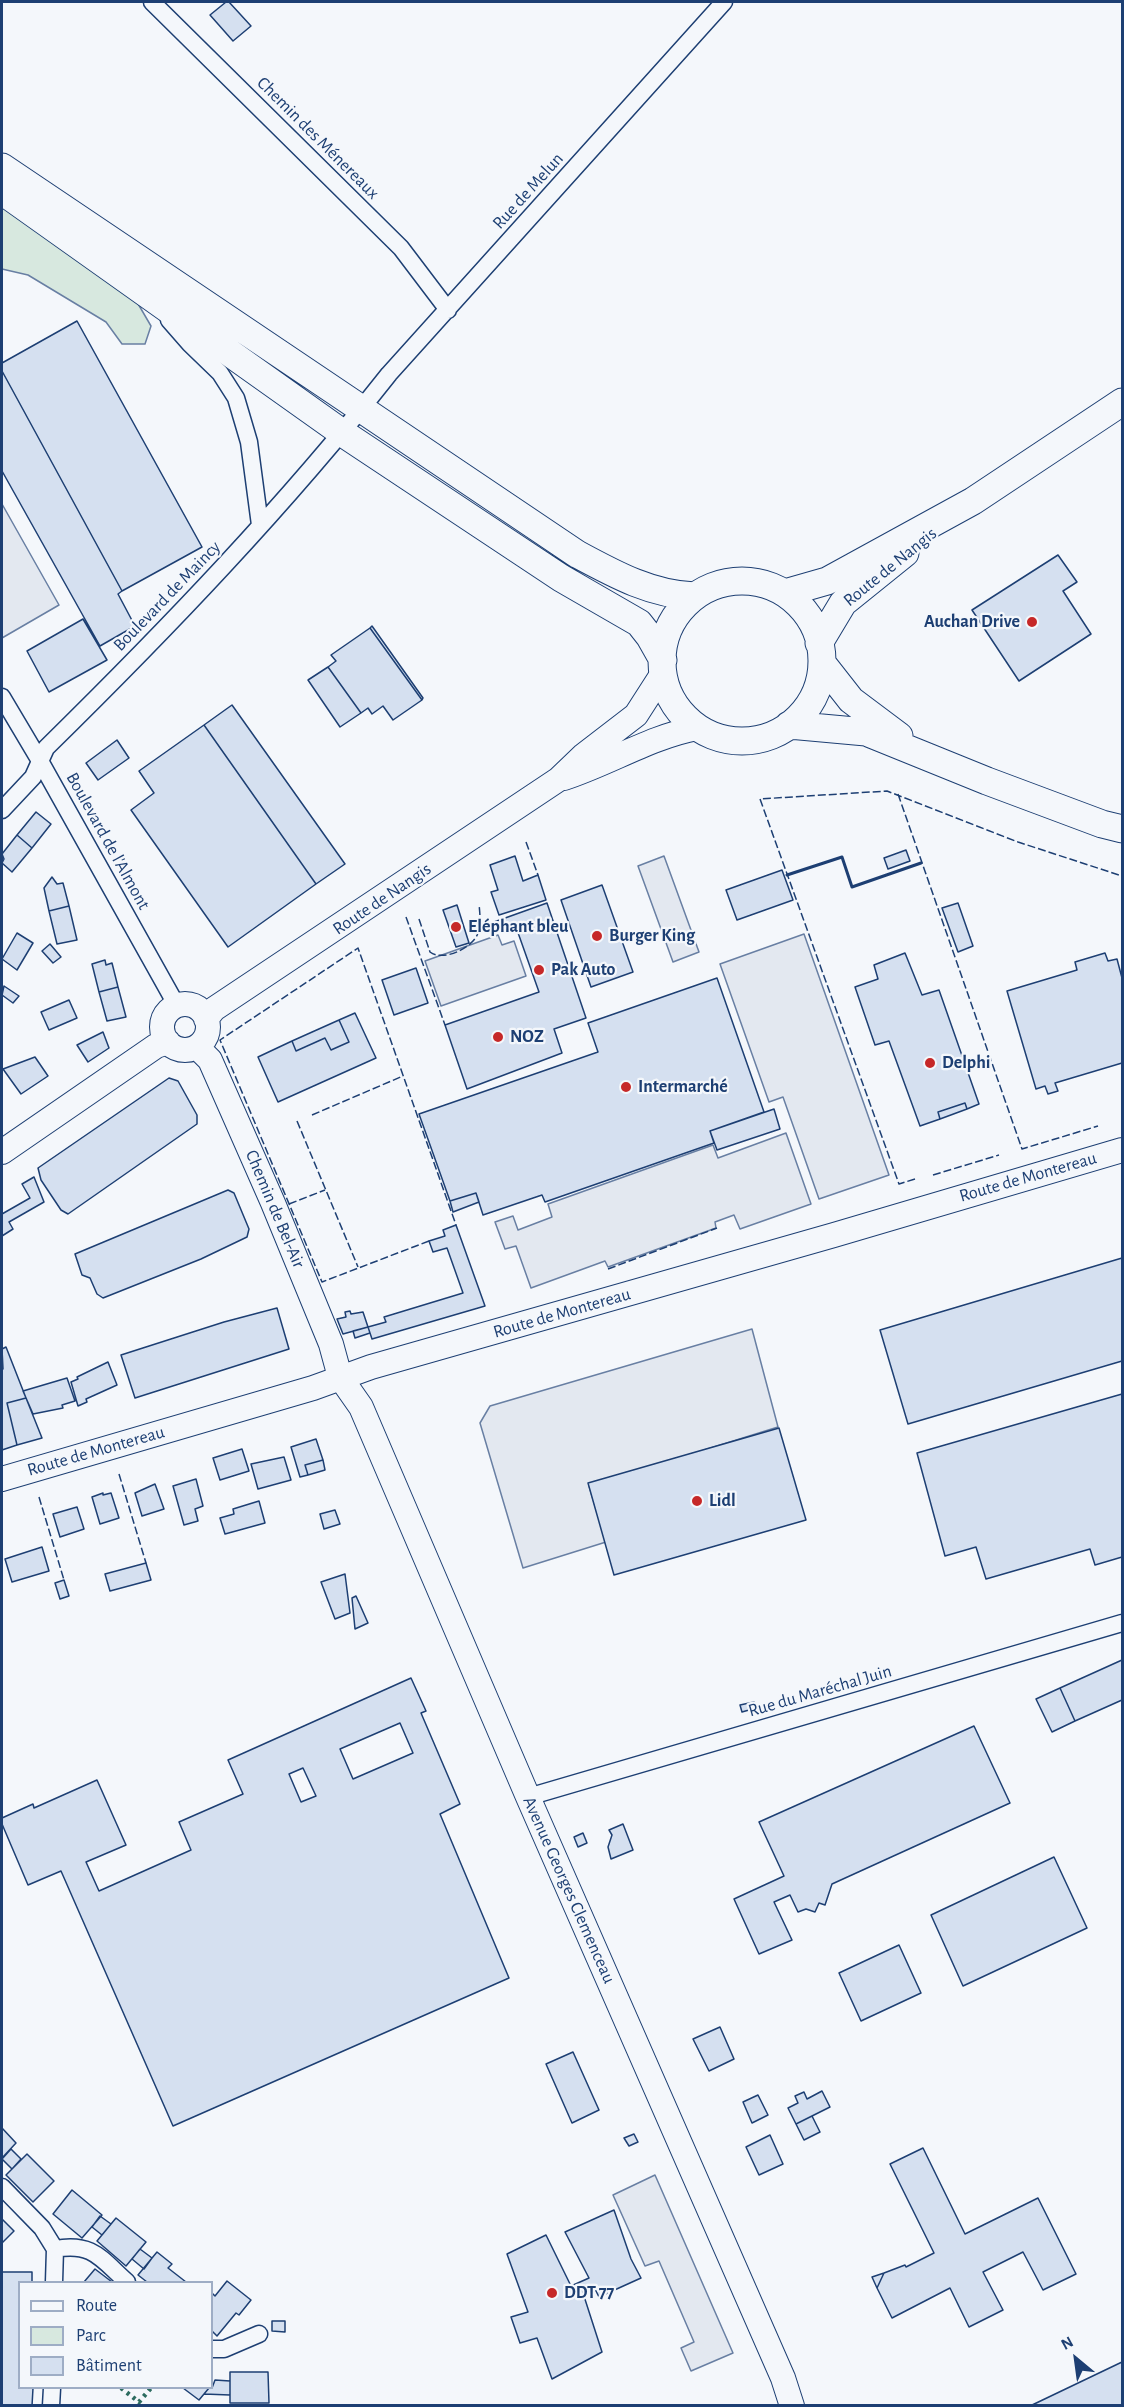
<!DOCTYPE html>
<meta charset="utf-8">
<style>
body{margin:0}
#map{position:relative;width:1124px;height:2407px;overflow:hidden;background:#f4f7fb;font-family:"Alegreya Sans",sans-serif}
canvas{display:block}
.frame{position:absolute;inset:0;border:3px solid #1d3f73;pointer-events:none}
.legend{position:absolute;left:18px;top:2281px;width:195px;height:108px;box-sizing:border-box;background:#f4f7fb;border:2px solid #9eadc5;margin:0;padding:8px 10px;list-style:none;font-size:18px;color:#1d3f73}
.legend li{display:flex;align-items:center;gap:12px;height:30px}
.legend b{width:30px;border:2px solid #9eadc5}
.north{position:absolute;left:1046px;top:2329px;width:60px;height:60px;-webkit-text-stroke:4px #f4f7fb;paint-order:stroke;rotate:331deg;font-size:16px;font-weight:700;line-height:24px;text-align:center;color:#1d3f73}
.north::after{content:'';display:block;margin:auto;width:21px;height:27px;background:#1d3f73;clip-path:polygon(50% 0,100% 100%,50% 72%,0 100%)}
</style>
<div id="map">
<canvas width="1124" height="2407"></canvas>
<div class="frame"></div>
<ul class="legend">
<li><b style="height:8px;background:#f4f7fb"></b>Route</li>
<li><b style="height:16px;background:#d7e8df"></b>Parc</li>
<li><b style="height:16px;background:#d5e0f0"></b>Bâtiment</li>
</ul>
<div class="north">N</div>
</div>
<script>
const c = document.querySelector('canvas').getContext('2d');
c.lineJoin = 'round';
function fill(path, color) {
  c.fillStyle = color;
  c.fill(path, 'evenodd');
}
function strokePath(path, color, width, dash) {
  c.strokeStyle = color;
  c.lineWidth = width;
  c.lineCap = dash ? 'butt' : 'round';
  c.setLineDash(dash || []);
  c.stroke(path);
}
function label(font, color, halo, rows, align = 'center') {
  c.font = font + ' "Alegreya Sans",sans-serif';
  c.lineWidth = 4.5;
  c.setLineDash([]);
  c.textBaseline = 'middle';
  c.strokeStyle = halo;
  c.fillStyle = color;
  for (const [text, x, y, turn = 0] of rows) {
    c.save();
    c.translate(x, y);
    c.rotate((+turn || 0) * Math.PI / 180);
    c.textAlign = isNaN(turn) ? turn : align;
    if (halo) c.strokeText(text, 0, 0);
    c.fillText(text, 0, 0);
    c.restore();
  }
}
const green = new Path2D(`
 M2,207L137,302L151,326L145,344H122L106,322L28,275L2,269Z`);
fill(green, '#d7e8df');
strokePath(green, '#687fa3', 1.5);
const parking = new Path2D(`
 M2,504L59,605L2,638Z
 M664,856L699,952L673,962L638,866Z
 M804,934L889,1175L819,1199L783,1097L769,1102L720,964Z
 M498,935L502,945L514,941L526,976L441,1006L425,961Z
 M786,1133L811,1204L740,1229L734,1215L715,1222L716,1228L608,1267L605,1261L531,1288L516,1246L505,1249L495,1222L513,1216L518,1230L552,1217L548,1204L713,1145L718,1158Z
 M752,1329L778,1427L589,1486L606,1542L523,1568L480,1423L490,1406Z
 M655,2175L733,2353L691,2371L681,2348L694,2342L659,2261L645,2266L613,2195Z`);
fill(parking, '#e3e8f0');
strokePath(parking, '#687fa3', 1.5);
const building = new Path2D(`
 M226,2H229L251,26L233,41L210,15Z
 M77,321L202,547L122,591L2,371V363Z
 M2,371L122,591L118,594L135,626L100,646L2,471Z
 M1058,555L1077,582L1063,591L1091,634L1019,681L972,610Z
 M83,619L107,660L49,692L27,651Z
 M372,626L423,698L422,700L370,628Z
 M370,628L422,700L393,720L383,706L372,714L368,708L361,713L328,667L336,661L331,655Z
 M328,667L361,713L340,727L308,680Z
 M232,705L345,864L316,884L204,725Z
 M204,725L316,884L228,947L131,810L154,793L139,771Z
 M117,740L129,758L98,780L86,763Z
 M36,812L51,824L32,848L17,835Z
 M17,835L32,848L12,872L2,863L4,859L2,854Z
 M906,850L910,861L888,869L884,858Z
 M515,856L523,881L538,875L546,900L499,915L491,892L498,890L490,865Z
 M782,870L793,900L737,920L726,890Z
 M52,877L57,884L63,883L69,906L49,911L44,888Z
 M602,885L633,972L591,987L561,900Z
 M547,903L586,1018L554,1029L562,1053L467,1089L445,1025L539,992L516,927L497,932L494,922Z
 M958,903L973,946L958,952L942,908Z
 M457,905L469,943L456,947L443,910Z
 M69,906L77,940L57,944L49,911Z
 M17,933L33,943L17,970L2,959Z
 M50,944L61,957L53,963L42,951Z
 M905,953L922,995L939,990L979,1104L967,1109L965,1103L938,1112L940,1119L920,1126L889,1041L875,1045L855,987L878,979L874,965Z
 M1105,953L1108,961L1117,959L1122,978V1063L1055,1083L1058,1091L1048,1094L1045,1086L1036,1089L1007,991L1077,970L1075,962Z
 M105,960L106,965L112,963L118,987L99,992L92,964Z
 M416,968L428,1003L394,1015L382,980Z
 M717,978L764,1112L710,1131L714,1143L545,1202L542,1195L483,1215L476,1193L450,1201L419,1114L598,1052L588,1023Z
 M4,986L19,996L13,1003L2,995Z
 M118,987L126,1017L107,1021L99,992Z
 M69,1000L77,1018L49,1030L41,1012Z
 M355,1013L376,1058L278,1102L258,1057L292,1041L296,1051L325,1038L331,1050L349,1042L339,1020Z
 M339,1020L349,1042L331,1050L325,1038L296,1051L292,1041Z
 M103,1032L109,1048L88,1062L77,1045Z
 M35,1057L48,1076L21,1094L3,1069Z
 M169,1078L178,1081L197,1115V1124L68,1214L61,1210L41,1180L38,1168Z
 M965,1103L967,1109L940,1119L938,1112Z
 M774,1109L780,1129L717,1150L710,1131Z
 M34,1177L44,1202L9,1222L13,1229L2,1236V1214L30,1198L22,1184Z
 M228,1190L234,1193L249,1229L247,1237L201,1259L103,1298L97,1294L90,1278L82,1275L75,1254Z
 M476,1193L479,1202L453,1212L450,1201Z
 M456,1225L485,1306L372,1339L368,1327L386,1322L384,1317L463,1293L447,1248L433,1252L429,1241L445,1236L443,1230Z
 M1122,1258V1361L908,1424L880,1330Z
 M277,1308L289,1349L135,1398L121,1355L224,1322Z
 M350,1311L351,1314L363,1312L368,1327L343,1334L337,1319L346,1317L345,1312Z
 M368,1327L370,1333L355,1338L353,1331Z
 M6,1347L26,1398L7,1403L17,1445L2,1450V1369H3L2,1349Z
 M108,1362L117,1385L86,1399L87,1402L78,1406L71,1382L78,1379L77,1377Z
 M67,1378L75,1401L62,1405L63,1408L33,1414L23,1391Z
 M1122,1394V1557L1095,1565L1090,1549L986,1579L976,1547L945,1556L917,1453Z
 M26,1398L42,1438L17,1445L7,1403Z
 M779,1428L806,1520L614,1575L588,1483Z
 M316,1439L323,1460L305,1465L308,1475L300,1477L291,1447Z
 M242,1449L249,1471L220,1480L213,1458Z
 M284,1457L291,1480L258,1489L251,1464Z
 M323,1460L325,1470L308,1475L305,1465Z
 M196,1479L203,1506L195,1509L198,1521L184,1525L173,1486Z
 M155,1484L164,1509L142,1516L135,1493Z
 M103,1493V1495L111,1493L119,1518L100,1524L92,1497Z
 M259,1501L265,1523L225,1534L220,1518L234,1514L233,1509Z
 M77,1507L84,1529L60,1537L53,1514Z
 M335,1510L340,1524L324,1529L320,1514Z
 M42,1547L49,1571L12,1582L5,1559Z
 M146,1563L151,1580L110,1591L105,1574Z
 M345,1574L350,1613L335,1619L321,1582Z
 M64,1580L69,1596L60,1599L55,1583Z
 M356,1596L368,1623L355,1629L352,1598Z
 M1122,1660V1700L1075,1721L1060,1688Z
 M411,1678L426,1711L421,1713L460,1804L440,1814L509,1978L173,2126L61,1871L28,1885L2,1824V1818L33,1804L34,1808L97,1780L126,1845L86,1862L99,1891L191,1850L179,1822L243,1794L228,1760ZM400,1723L413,1753L353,1779L340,1749ZM303,1768L316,1796L301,1802L289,1774Z
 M1060,1688L1075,1721L1052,1732L1036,1699Z
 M754,1702L756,1708L742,1712L740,1705Z
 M974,1726L1010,1803L832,1884L825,1905L819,1903L815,1912L806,1909L798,1912L790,1895L774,1902L792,1940L759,1954L734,1899L784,1876L759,1822Z
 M623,1824L633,1850L611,1859L608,1847L612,1835L609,1830Z
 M583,1833L587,1843L578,1847L574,1837Z
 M1054,1857L1087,1928L963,1986L931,1915Z
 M899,1945L921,1993L861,2021L839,1973Z
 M720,2027L734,2059L709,2071L693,2039Z
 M573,2052L599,2110L572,2123L546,2064Z
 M822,2091L830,2107L796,2124L788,2108L798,2103L795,2096L804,2092L807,2099Z
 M758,2095L768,2115L752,2123L743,2102Z
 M812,2116L820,2132L804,2140L796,2124Z
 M2,2128L16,2143L2,2158Z
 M634,2134L638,2142L629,2146L624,2138Z
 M770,2135L783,2164L759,2175L746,2147Z
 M923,2148L965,2234L1038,2198L1076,2274L1043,2290L1023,2252L983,2272L1003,2310L969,2327L950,2288L892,2318L877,2288L884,2273L905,2265L906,2267L934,2253L890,2164Z
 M11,2149L21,2159L12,2169L2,2159Z
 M27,2154L54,2181L33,2202L6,2175Z
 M72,2190L102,2215L82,2238L53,2214Z
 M614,2210L631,2259L641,2278L599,2297L593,2285L582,2290L602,2352L552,2379L537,2338L520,2343L511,2317L528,2312L507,2254L546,2235L571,2286L589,2278L565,2232Z
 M100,2216L111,2224L102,2235L92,2227Z
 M116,2218L146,2242L126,2266L97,2241Z
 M2,2219L14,2231L2,2243Z
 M140,2249L152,2258L144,2269L132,2259Z
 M157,2252L172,2264L168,2268L186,2282H147L138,2275Z
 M95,2269L112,2282H84Z
 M2,2272H32V2282H20V2388H33L32,2406H2Z
 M884,2273L877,2288L872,2277Z
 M227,2281L251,2300L239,2315L236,2313L217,2336L212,2331V2296L213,2294L215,2296Z
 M272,2321H285V2332L272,2331Z
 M1122,2362V2406H1030Z
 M230,2372H268L269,2403H230Z
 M215,2380L230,2381V2395L204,2394L209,2388H212Z
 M183,2388H209L199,2400Z`);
fill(building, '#d5e0f0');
strokePath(building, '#1d3f73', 1.5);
const street = new Path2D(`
 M152,2L401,248L448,310
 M169,320L190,344L220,373L236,398L249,442L260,525
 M2,697L40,761L177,1006
 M2,810L33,777L46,748C167,629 284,507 389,374L724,2
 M528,1797L1122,1623
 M2,2187L42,2228L55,2249
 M55,2249C93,2242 101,2259 127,2282
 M54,2282L55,2249
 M212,2349H224L259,2334
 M51,2406L52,2388`);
const secondary = new Path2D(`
 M564,778C610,763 650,737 697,728
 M162 1027a23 23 0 1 1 46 0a23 23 0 1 1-46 0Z
 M206,1019L214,1009L559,779L584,755L636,715L663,673
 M197,1047L210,1060L273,1203L331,1344L340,1377L361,1407L528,1797L783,2378L792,2406
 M2,1152L156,1046L168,1042
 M2,1479L313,1388L371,1367L834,1235L1122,1150`);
const primary = new Path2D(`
 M2,167L577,554C614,574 652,595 695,596
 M2,191L341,432L561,578L639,623L650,637L663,660
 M662 661a80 80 0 1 1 160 0a80 80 0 1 1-160 0Z
 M785,593L827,581L973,501L1122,402
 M819,643L843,603L905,553
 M822,663L851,700L899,736
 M789,725L866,732L987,781L1102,824L1122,829`);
strokePath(street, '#1d3f73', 19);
strokePath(secondary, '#1d3f73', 26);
strokePath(primary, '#1d3f73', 29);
strokePath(street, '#f4f7fb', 16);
strokePath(secondary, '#f4f7fb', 24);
strokePath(primary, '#f4f7fb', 27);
strokePath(new Path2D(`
 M121,2388L139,2402L151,2388`), '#2c6c60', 4.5, [3, 4.5]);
strokePath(new Path2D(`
 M898,794L1022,1149L1098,1126
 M526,842L538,875
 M406,917L445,1025
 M419,919L430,952C443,962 473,948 478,933C481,924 480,914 479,904
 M312,1115L403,1076
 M297,1121L358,1267
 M933,1175L999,1155
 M915,1179L899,1184L760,799L887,791L1018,842L1122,876
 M289,1204L325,1190
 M429,1241L322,1282L220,1040L358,948L456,1225
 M608,1269L717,1228
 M119,1474L146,1563
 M39,1497L64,1580`), '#1d3f73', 1.5, [8, 3]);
strokePath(new Path2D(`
 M787,875L842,857L852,887L921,863`), '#1d3f73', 3);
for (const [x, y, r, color] of [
 [1032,622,6,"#c62828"],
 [456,927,6,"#c62828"],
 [597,936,6,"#c62828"],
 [539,970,6,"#c62828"],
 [498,1037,6,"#c62828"],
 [930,1063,6,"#c62828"],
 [626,1087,6,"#c62828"],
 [697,1501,6,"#c62828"],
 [552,2293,6,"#c62828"]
]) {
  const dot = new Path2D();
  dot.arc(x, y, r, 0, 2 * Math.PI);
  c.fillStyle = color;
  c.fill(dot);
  strokePath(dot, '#f4f7fb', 2);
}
label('18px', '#1d3f73', '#f4f7fb', [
 ["Chemin des Ménereaux",318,138,45],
 ["Rue de Melun",528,191,-48],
 ["Route de Nangis",890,567,-39],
 ["Boulevard de Maincy",167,596,-46],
 ["Boulevard de l'Almont",108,841,61],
 ["Route de Nangis",382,899,-34],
 ["Route de Montereau",1028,1177,-16],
 ["Chemin de Bel-Air",275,1209,67],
 ["Route de Montereau",562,1313,-16],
 ["Route de Montereau",96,1451,-16],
 ["Rue du Maréchal Juin",820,1691,-16],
 ["Avenue Georges Clemenceau",569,1890,66]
]);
label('bold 18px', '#1d3f73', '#f4f7fb', [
 ["Auchan Drive",1020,622,"right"],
 ["Eléphant bleu",468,927],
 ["Burger King",609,936],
 ["Pak Auto",551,970],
 ["NOZ",510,1037],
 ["Delphi",942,1063],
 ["Intermarché",638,1087],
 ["Lidl",709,1501],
 ["DDT 77",564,2293]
], 'left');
</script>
